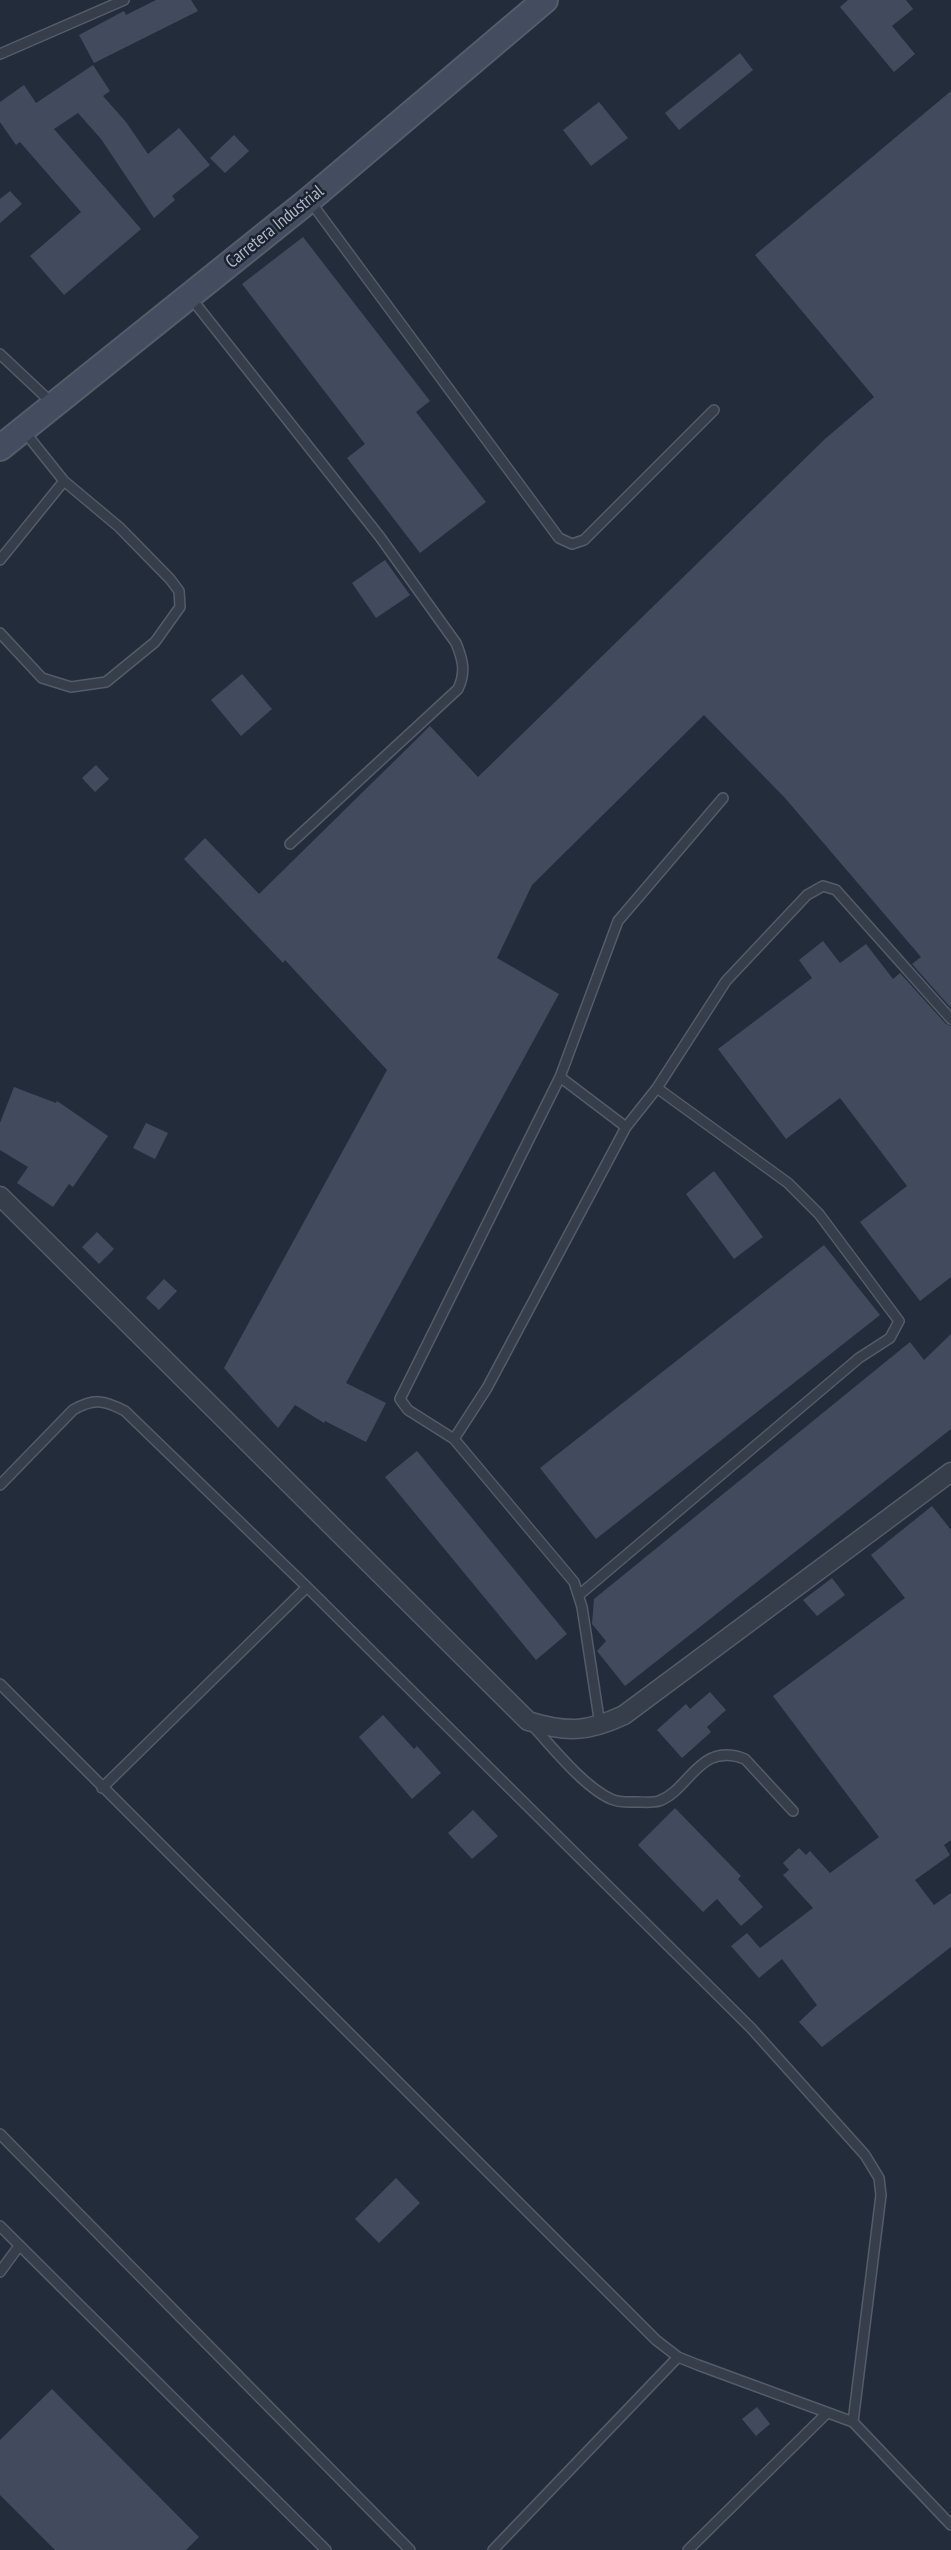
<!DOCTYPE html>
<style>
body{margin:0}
canvas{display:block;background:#222c3b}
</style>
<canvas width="951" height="2550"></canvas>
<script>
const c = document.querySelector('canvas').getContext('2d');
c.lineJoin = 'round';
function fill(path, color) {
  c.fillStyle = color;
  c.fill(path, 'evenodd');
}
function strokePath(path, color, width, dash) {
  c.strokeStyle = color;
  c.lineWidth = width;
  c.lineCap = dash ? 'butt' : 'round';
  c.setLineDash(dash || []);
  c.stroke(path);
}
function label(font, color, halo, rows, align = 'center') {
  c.font = font + ' "PT Sans Narrow",sans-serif';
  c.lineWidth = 5;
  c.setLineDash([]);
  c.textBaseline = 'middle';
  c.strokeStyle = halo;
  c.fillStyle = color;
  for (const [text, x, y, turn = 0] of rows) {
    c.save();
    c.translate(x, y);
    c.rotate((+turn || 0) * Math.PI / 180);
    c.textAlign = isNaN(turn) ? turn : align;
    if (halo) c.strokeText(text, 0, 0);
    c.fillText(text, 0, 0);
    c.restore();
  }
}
fill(new Path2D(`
 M156,0H191L198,11L94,63L79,35L124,11L126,15Z
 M848,0H906L913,9L892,26L915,54L894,72L840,7Z
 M740,53L753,70L679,130L665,113Z
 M93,65L110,91L103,96L126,122L148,154L179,128L210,165L172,196L175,200L154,218L101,139L78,113L54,129L141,229L64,295L30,256L81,212L20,142L16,145L0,122V102L24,85L36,103Z
 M951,91V1008L912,964L921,957L785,798L704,715L532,885L497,958L559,994L346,1383L386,1403L366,1442L325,1421L324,1423L295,1405L278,1428L224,1368L387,1070L285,960L283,963L184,859L205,838L259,894L430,726L478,777L825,439L874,397L755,255Z
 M599,102L628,138L591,166L563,130Z
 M234,135L249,151L225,173L210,158Z
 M10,191L22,204L0,223V199Z
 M303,237L430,401L416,412L486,502L420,553L347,458L365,444L242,284Z
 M385,560L410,595L376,618L352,583Z
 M242,674L272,709L241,736L211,700Z
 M96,765L109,779L95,792L82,778Z
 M823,941L840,963L866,944L893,979L900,973L946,1024L951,1026V1277L920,1301L860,1222L907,1186L840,1098L786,1139L718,1049L812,978L799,960Z
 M14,1087L56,1103L57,1101L108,1136L73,1187L69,1184L53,1207L17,1183L28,1167L0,1150V1123Z
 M146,1123L168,1133L155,1159L133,1148Z
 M714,1171L763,1237L734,1259L686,1194Z
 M97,1232L114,1249L99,1264L82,1247Z
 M824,1245L880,1315L596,1539L540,1468Z
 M164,1279L177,1291L159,1310L146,1298Z
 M951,1334V1429L625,1686L597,1651L606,1641L592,1624L594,1599L910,1342L924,1360Z
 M417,1451L567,1634L536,1660L385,1477Z
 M932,1506L951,1530V1840L944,1845L950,1855L915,1880L934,1905L951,1893V1947L822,2047L799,2022L817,2005L782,1959L759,1978L731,1946L747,1933L760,1948L813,1908L783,1875L789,1870L783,1863L799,1848L806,1855L810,1851L830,1873L879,1837L773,1696L905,1598L871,1555Z
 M832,1578L845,1595L817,1616L803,1600Z
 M710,1692L726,1710L707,1727L711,1732L682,1758L657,1730L686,1704L690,1709Z
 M383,1715L414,1749L417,1746L441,1773L412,1799L359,1737Z
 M675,1808L741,1876L738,1879L763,1907L741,1926L717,1899L703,1912L638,1845Z
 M473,1810L498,1836L472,1859L448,1833Z
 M396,2178L420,2203L379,2243L355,2219Z
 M52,2389L199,2537L186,2550H55L0,2495V2440Z
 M757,2407L770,2424L756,2436L742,2419Z`), '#414b5d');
const lane = new Path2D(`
 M0,54L124,0
 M310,201L559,538L572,544L584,540L714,410
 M191,298L380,537L456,643C463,660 466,672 458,689L290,844
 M0,354L51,402
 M0,560L64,481
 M0,633L42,678L71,687L106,682L155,642L180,607L179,591L170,579L119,527L64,481L24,431
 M560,1077L626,1127
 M454,1439L408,1410L400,1399L560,1077L618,921L723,798
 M0,1485L73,1410C94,1398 104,1400 125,1411L307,1587L751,2028L865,2155L879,2178L881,2195L853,2422
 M579,1595L859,1358L890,1338L899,1321L819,1214L788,1183L657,1088
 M0,1684L656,2340L678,2357L698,2365L853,2422L951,2525
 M532,1725C552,1747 584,1787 611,1799C619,1803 629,1802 637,1802C644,1802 652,1803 659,1801C690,1790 699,1741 745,1759L793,1811
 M600,1725L582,1607L574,1582L454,1439L487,1388L626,1127L657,1088L726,981L807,895L823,886L836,890L951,1019
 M102,1788L307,1587
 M0,2134L410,2550
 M0,2226L326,2550
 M0,2272L19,2246
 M493,2550L678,2357
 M688,2550L827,2413`);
const street = new Path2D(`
 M0,1196L528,1721C567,1733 588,1732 624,1715L951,1472`);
const secondary = new Path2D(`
 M0,448L309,200L545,0`);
strokePath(lane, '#545b69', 12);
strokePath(street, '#545b69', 21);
strokePath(secondary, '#545b69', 28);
strokePath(lane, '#363e4c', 9);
strokePath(street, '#363e4c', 18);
strokePath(secondary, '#444c5f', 24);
label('18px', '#b1b8c7', '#1b2330', [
 ["Carretera Industrial",275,227,-39]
]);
</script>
